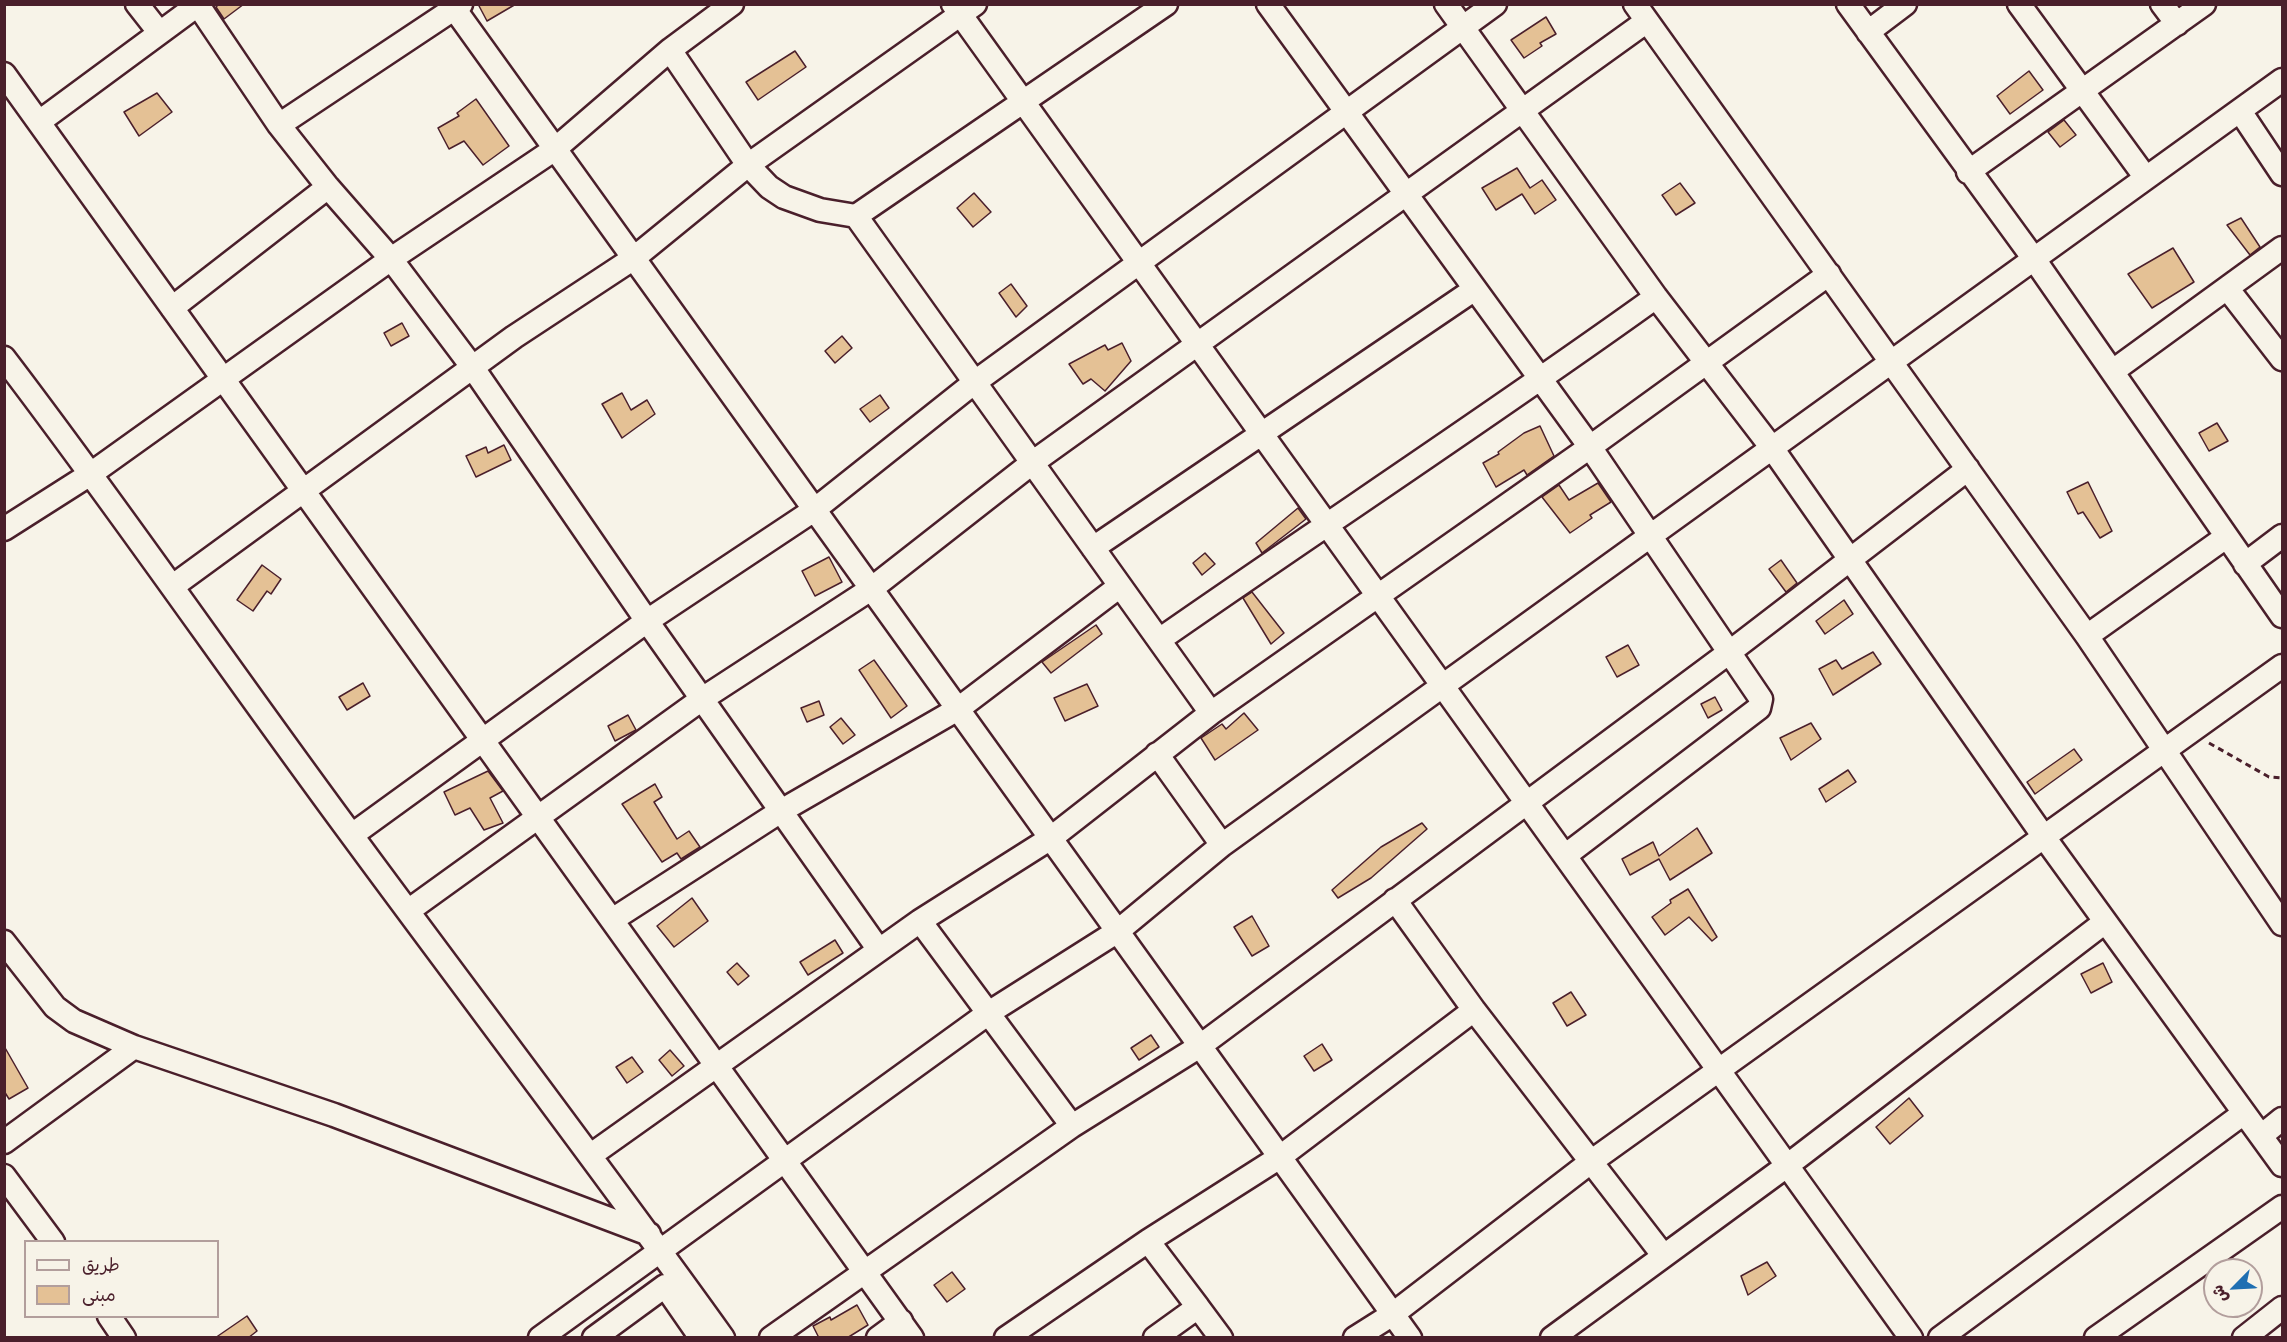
<!DOCTYPE html>
<meta charset="utf-8">
<style>
body{margin:0}
#map{position:relative;width:2287px;height:1342px;overflow:hidden;background:#f7f3e8;font-family:"Playpen Sans","Playpen Sans Arabic",sans-serif}
canvas{display:block}
.frame{position:absolute;inset:0;border:6px solid #4a1f2b;pointer-events:none}
.legend{position:absolute;left:24px;top:1240px;width:195px;height:78px;box-sizing:border-box;background:#f7f3e8;border:2px solid #b29e9c;margin:0;padding:8px 10px;list-style:none;font-size:18px;color:#4a1f2b}
.legend li{display:flex;align-items:center;gap:12px;height:30px}
.legend b{width:30px;border:2px solid #b29e9c}
.north{position:absolute;left:2203px;top:1258px;width:60px;height:60px;box-sizing:border-box;background:#f7f3e8;border:2px solid #b29e9c;border-radius:50%;rotate:246deg;font-size:16px;font-weight:700;line-height:24px;text-align:center;color:#4a1f2b}
.north::after{content:'';display:block;margin:auto;width:21px;height:27px;background:#1f6fb2;clip-path:polygon(50% 0,100% 100%,50% 72%,0 100%)}
</style>
<div id="map">
<canvas width="2287" height="1342"></canvas>
<div class="frame"></div>
<ul class="legend">
<li><b style="height:8px;background:#f7f3e8"></b>طريق</li>
<li><b style="height:16px;background:#e4c195"></b>مبنى</li>
</ul>
<div class="north">ش</div>
</div>
<script>
const c = document.querySelector('canvas').getContext('2d');
c.lineJoin = 'round';
function fill(path, color) {
  c.fillStyle = color;
  c.fill(path, 'evenodd');
}
function strokePath(path, color, width, dash) {
  c.strokeStyle = color;
  c.lineWidth = width;
  c.lineCap = dash ? 'butt' : 'round';
  c.setLineDash(dash || []);
  c.stroke(path);
}
const building = new Path2D(`
 M219,4H244L224,19L216,7Z
 M478,4H516L487,21Z
 M1546,17L1556,34L1540,43L1542,46L1524,58L1511,40Z
 M795,51L806,67L758,100L746,82Z
 M2029,71L2043,90L2010,114L1997,96Z
 M157,93L172,112L139,136L124,112Z
 M476,99L509,146L483,165L464,141L449,149L438,128L459,116L457,113Z
 M2064,120L2076,135L2060,147L2048,132Z
 M1517,168L1530,188L1542,180L1556,200L1535,214L1522,194L1496,210L1482,188Z
 M1680,183L1695,203L1676,215L1662,195Z
 M974,193L991,212L973,227L957,208Z
 M2241,218L2260,247L2250,255L2227,225Z
 M2173,248L2194,282L2152,308L2128,274Z
 M1011,284L1027,306L1016,317L999,293Z
 M402,323L409,336L391,346L384,333Z
 M842,336L852,348L835,363L825,351Z
 M1122,343L1131,361L1105,391L1091,379L1083,384L1069,364L1105,345L1108,350Z
 M622,393L631,410L647,400L655,414L622,438L602,404Z
 M880,395L889,408L870,422L860,409Z
 M2217,423L2228,441L2209,451L2199,433Z
 M1540,426L1554,456L1527,475L1524,470L1496,487L1483,463L1499,454L1498,452L1524,433Z
 M504,445L511,460L476,477L466,456L486,447L488,453Z
 M2088,482L2112,531L2100,538L2083,512L2078,514L2067,492Z
 M1598,483L1611,502L1590,515L1592,518L1570,533L1542,497L1559,485L1569,500Z
 M1298,508L1306,519L1262,553L1256,543Z
 M1205,553L1215,564L1202,575L1193,563Z
 M829,557L842,582L815,596L802,571Z
 M1781,560L1797,583L1786,592L1769,569Z
 M262,565L281,579L271,594L267,591L253,611L237,600Z
 M1252,592L1284,633L1271,644L1243,598Z
 M1844,600L1853,614L1825,634L1816,621Z
 M1096,625L1102,634L1051,673L1042,662Z
 M1628,645L1639,665L1617,677L1606,657Z
 M1873,652L1881,664L1833,695L1819,669L1836,660L1842,669Z
 M874,660L907,706L891,718L859,670Z
 M363,683L370,696L347,710L339,697Z
 M1087,684L1098,706L1065,721L1054,698Z
 M1715,697L1722,710L1708,718L1701,704Z
 M819,701L824,715L807,722L801,708Z
 M1244,713L1258,730L1215,760L1201,738L1222,724L1226,729Z
 M628,715L636,730L615,741L608,726Z
 M841,718L855,735L843,744L830,727Z
 M1811,723L1821,739L1791,760L1780,738Z
 M2074,749L2082,760L2035,794L2027,782Z
 M1848,770L1856,782L1826,802L1819,789Z
 M488,771L503,791L490,798L503,823L484,830L470,808L455,815L444,792Z
 M655,784L662,797L654,802L677,839L689,831L700,847L681,859L677,853L662,862L622,804Z
 M1422,823L1427,829L1371,878L1338,898L1332,890L1381,847Z
 M1697,828L1712,853L1670,880L1659,859L1630,875L1622,859L1653,842L1659,856Z
 M1688,889L1717,937L1712,941L1689,917L1665,935L1652,917L1671,903L1670,900Z
 M692,898L708,921L674,947L657,926Z
 M1252,916L1269,946L1252,956L1234,927Z
 M835,940L843,953L808,975L800,962Z
 M737,963L749,976L738,985L727,972Z
 M2103,963L2112,982L2091,993L2081,974Z
 M1571,992L1586,1015L1567,1026L1553,1003Z
 M1151,1035L1159,1047L1139,1060L1131,1048Z
 M1322,1044L1332,1060L1314,1071L1304,1056Z
 M4,1046L28,1088L9,1099L4,1091Z
 M670,1050L684,1066L672,1076L659,1060Z
 M632,1057L643,1072L627,1083L616,1067Z
 M1909,1098L1923,1116L1890,1144L1876,1127Z
 M1767,1262L1776,1276L1748,1295L1741,1276Z
 M952,1272L965,1289L947,1302L934,1285Z
 M857,1305L868,1325L847,1338H819L813,1326L830,1317L831,1320Z
 M247,1316L257,1331L248,1338H215Z`);
fill(building, '#e4c195');
strokePath(building, '#4a1f2b', 1.5);
const minor = new Path2D(`
 M137,4L159,32
 M451,4L1410,1338
 M953,4L1911,1338
 M1268,4L1590,447L1761,699L1759,708L1566,855
 M1446,4L1656,297L1772,448L2044,837L2282,1165
 M1635,4L2087,636L2282,924
 M1848,4L2034,259L2282,616
 M2019,4L2146,178
 M2162,4L2177,24
 M198,5L279,125L328,187L391,259L473,368L647,621L879,950
 M1868,32L1905,4
 M670,50L748,165L769,187L784,197L820,210L856,216L1166,4
 M4,74L912,1338
 M2240,111L2282,174
 M39,122L199,4
 M279,125L461,4
 M1968,172L2204,4
 M856,216L1211,713
 M2227,288L2282,359
 M172,308L328,187
 M4,358C124,515 235,678 353,837C476,1004 602,1169 723,1338
 M2113,371L2282,248
 M4,529L92,473L391,259L555,149L670,50L732,4
 M1093,548L1475,289
 M2245,564L2282,536
 M173,586L514,337L634,258L748,165L975,4
 M2087,636L2226,537
 M1159,640C1324,525 1492,415 1656,297
 M1157,754L1222,845
 M352,835L647,621L814,510L975,382L1495,4
 M1395,900L1474,1010L1663,1255
 M408,911L702,699L871,589L1032,463L1647,21
 M612,920L781,811L958,709L1120,586
 M920,921L1072,1126
 M4,942L55,1007L74,1021L134,1047L334,1115L649,1234
 M2261,1136L2282,1119
 M4,1142L134,1047
 M591,1155L920,921L1051,838L1211,713L1590,447L1829,274
 M4,1176L53,1242
 M1148,1241L1198,1307
 M109,1316L124,1338
 M540,1338L990,1012L1118,931L1222,845L2282,80
 M594,1338L665,1286L701,1338
 M771,1338L1072,1126L1200,1046L1731,651L1968,469
 M878,1338L901,1321
 M1006,1338L1148,1241L1280,1157L1474,1010
 M1155,1338L1198,1307L1221,1338
 M1355,1338L1393,1314L1592,1161L2282,666
 M1552,1338L1788,1165L2105,922
 M1940,1338L2244,1113
 M2096,1338L2282,1207
 M2244,1338L2282,1308`);
strokePath(minor, '#4a1f2b', 27);
strokePath(new Path2D(`
 M2209,743L2269,777L2282,778`), '#4a1f2b', 3, [6, 4.5]);
strokePath(minor, '#f7f3e8', 22);
</script>
